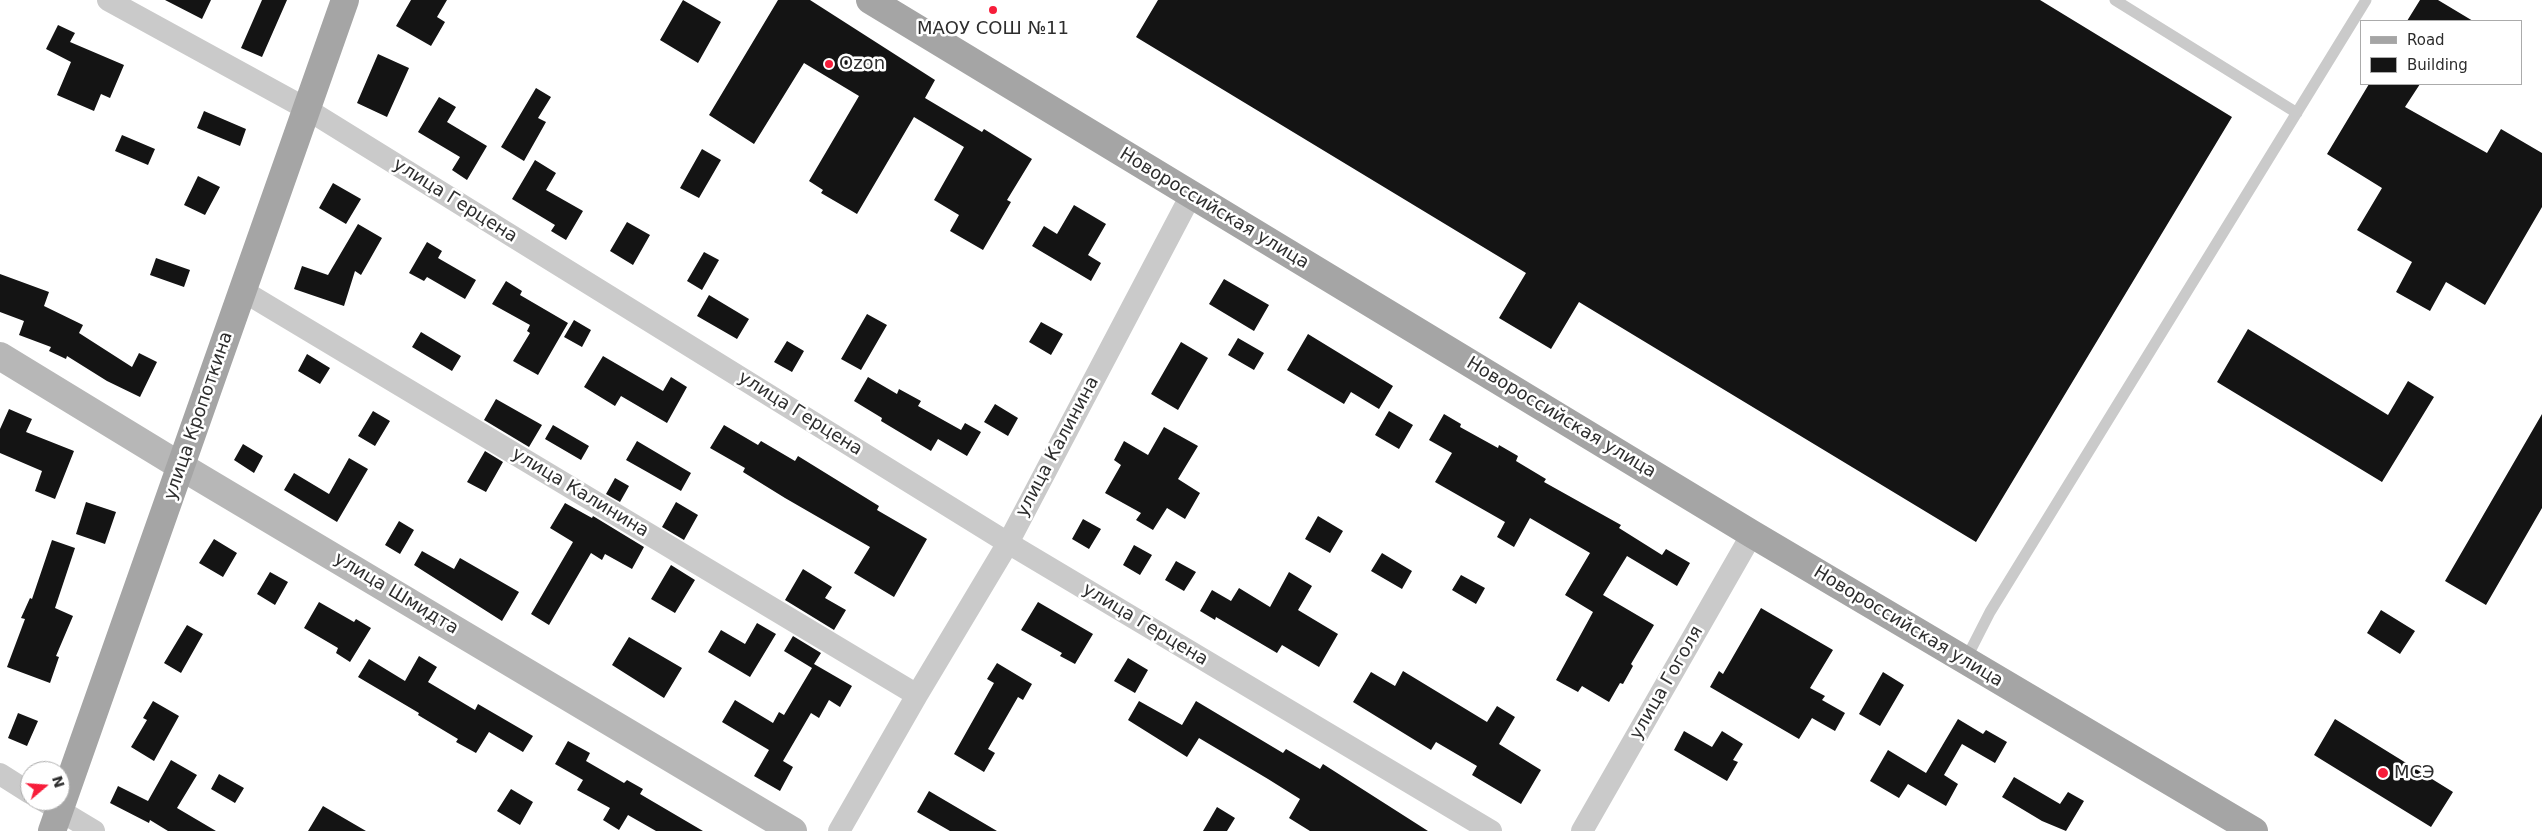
<!DOCTYPE html>
<meta charset="utf-8">
<style>
body{margin:0}
#map{position:relative;width:2542px;height:831px;overflow:hidden;background:#fff;font-family:"DejaVu Sans",sans-serif}
canvas{display:block}
.legend{position:absolute;left:2360px;top:20px;width:162px;height:65px;box-sizing:border-box;background:#fff;border:1px solid #ababab;margin:0;padding:6px 9px;list-style:none;font-size:15px;color:#2d2d2d}
.legend li{display:flex;align-items:center;gap:10px;height:25px}
.legend b{width:25px;border:1px solid #ababab}
.north{position:absolute;left:20px;top:761px;width:50px;height:50px;box-sizing:border-box;background:#fff;border:1px solid #ababab;border-radius:50%;rotate:72deg;font-size:14px;font-weight:700;line-height:20px;text-align:center;color:#2d2d2d}
.north::after{content:'';display:block;margin:auto;width:18px;height:22px;background:#f71d3a;clip-path:polygon(50% 0,100% 100%,50% 72%,0 100%)}
</style>
<div id="map">
<canvas width="2542" height="831"></canvas>
<ul class="legend">
<li><b style="height:6px;background:#a5a5a5"></b>Road</li>
<li><b style="height:14px;background:#141414"></b>Building</li>
</ul>
<div class="north">N</div>
</div>
<script>
const c = document.querySelector('canvas').getContext('2d');
c.lineJoin = 'round';
function fill(path, color) {
  c.fillStyle = color;
  c.fill(path, 'evenodd');
}
function strokePath(path, color, width, dash) {
  c.strokeStyle = color;
  c.lineWidth = width;
  c.lineCap = dash ? 'butt' : 'round';
  c.setLineDash(dash || []);
  c.stroke(path);
}
function label(font, color, halo, rows, align = 'center') {
  c.font = font + ' "DejaVu Sans",sans-serif';
  c.lineWidth = 5;
  c.setLineDash([]);
  c.textBaseline = 'middle';
  c.strokeStyle = halo;
  c.fillStyle = color;
  for (const [text, x, y, turn = 0] of rows) {
    c.save();
    c.translate(x, y);
    c.rotate((+turn || 0) * Math.PI / 180);
    c.textAlign = isNaN(turn) ? turn : align;
    if (halo) c.strokeText(text, 0, 0);
    c.fillText(text, 0, 0);
    c.restore();
  }
}
fill(new Path2D(`
 M165,0H211L202,19Z
 M262,0H287L262,57L241,48Z
 M411,0H447L437,17L445,22L431,46L396,26Z
 M683,0L721,22L698,63L660,40Z
 M778,0H810L935,80L925,98L982,132L984,129L1032,159L1007,200L1011,202L983,250L950,231L959,215L934,200L964,147L914,117L857,214L821,193L823,190L809,181L859,96L804,63L754,144L709,115Z
 M1158,0H2040L2232,117L1976,542L1579,302L1551,349L1499,318L1526,273L1136,37Z
 M2420,0H2438L2473,21H2407Z
 M58,25L75,33L70,42L124,65L110,98L101,94L94,111L57,95L71,62L46,49Z
 M378,54L409,68L387,117L357,103Z
 M2369,84H2420L2405,107L2487,153L2501,129L2542,153V207L2485,305L2446,282L2430,311L2396,292L2412,262L2357,230L2382,188L2327,154Z
 M536,88L551,97L538,118L546,122L524,161L501,147Z
 M439,97L456,107L447,122L487,146L467,180L452,170L460,157L418,132Z
 M204,111L246,129L240,146L197,128Z
 M122,135L155,149L148,165L115,151Z
 M702,149L721,160L699,198L680,188Z
 M535,160L556,173L546,190L583,211L566,240L551,231L555,225L512,199Z
 M198,176L220,187L205,215L184,205Z
 M333,183L361,199L346,224L319,208Z
 M1074,205L1106,224L1088,255L1101,263L1091,281L1032,246L1044,226L1057,234Z
 M627,222L650,235L633,265L610,251Z
 M358,224L382,238L361,275L355,271L344,306L294,289L302,266L328,275Z
 M427,242L442,251L438,258L476,280L465,299L427,277L424,281L409,273Z
 M704,252L719,260L702,290L687,281Z
 M156,258L190,270L184,287L150,275Z
 M0,274L49,292L44,306L83,325L79,333L132,367L139,353L157,362L140,397L107,381L67,356L66,359L49,351L51,347L19,335L24,321L0,312Z
 M1224,279L1269,305L1254,331L1209,304Z
 M506,281L522,291L520,295L568,323L538,375L513,361L530,333L527,331L530,325L492,304Z
 M709,295L749,319L737,339L697,316Z
 M867,314L887,325L861,370L841,359Z
 M574,320L591,330L582,347L564,337Z
 M1041,322L1063,334L1051,355L1029,342Z
 M2248,329L2388,415L2408,381L2434,397L2382,482L2217,382Z
 M421,332L461,356L452,371L412,347Z
 M1308,334L1393,386L1379,409L1351,392L1344,404L1287,370Z
 M1238,338L1264,353L1254,370L1228,355Z
 M787,341L804,351L792,372L774,362Z
 M1181,342L1208,358L1178,410L1151,394Z
 M307,354L330,368L320,384L298,371Z
 M603,356L663,391L671,377L687,387L667,423L621,396L615,406L584,387Z
 M868,377L897,394L899,389L921,401L918,406L961,430L965,423L981,432L967,456L938,439L931,451L881,421L882,418L854,401Z
 M496,399L542,425L529,447L484,420Z
 M995,404L1018,418L1008,436L984,422Z
 M9,409L32,419L26,432L74,451L55,499L35,491L42,471L0,453V429Z
 M373,411L390,421L375,446L358,436Z
 M1389,411L1413,425L1399,449L1375,435Z
 M1444,414L1461,424L1460,427L1498,448L1499,445L1518,456L1516,461L1546,479L1544,482L1621,525L1619,528L1662,555L1666,549L1690,563L1677,586L1627,556L1603,595L1654,625L1631,664L1633,666L1623,684L1620,683L1609,702L1582,686L1578,692L1556,680L1593,612L1565,595L1590,553L1530,518L1514,547L1497,537L1505,522L1435,482L1452,453L1429,440Z
 M2542,414V508L2486,605L2445,581Z
 M553,425L589,446L581,460L545,439Z
 M724,425L758,445L761,441L795,461L798,456L879,506L877,510L927,539L894,597L854,573L870,547L785,498L743,472L745,468L710,448Z
 M1164,427L1198,446L1178,479L1200,493L1185,519L1167,508L1153,530L1136,520L1141,513L1105,493L1121,465L1114,460L1124,441L1148,455Z
 M637,441L691,473L681,491L626,460Z
 M243,444L263,456L254,473L234,460Z
 M485,451L503,462L486,492L467,482Z
 M349,458L368,469L337,522L284,490L294,473L329,494Z
 M615,478L629,486L620,502L606,494Z
 M86,502L116,512L105,544L76,534Z
 M676,502L698,515L684,540L662,527Z
 M565,503L592,518L593,516L644,547L632,569L605,554L602,560L591,553L549,625L531,614L573,542L550,528Z
 M1318,516L1343,531L1330,553L1305,539Z
 M1083,519L1101,529L1089,549L1072,539Z
 M399,521L414,530L400,554L385,545Z
 M214,539L237,553L223,577L199,563Z
 M52,540L75,548L55,608L73,616L56,656L59,657L50,683L7,667L25,619L21,618L30,598L32,599Z
 M1134,545L1152,555L1140,575L1123,565Z
 M422,551L454,569L460,558L519,592L502,621L414,565Z
 M1382,553L1412,571L1402,589L1371,571Z
 M1176,561L1196,572L1184,591L1165,580Z
 M671,565L695,580L675,613L651,599Z
 M803,569L832,587L825,598L846,610L834,630L785,600Z
 M270,572L288,582L275,605L257,594Z
 M1289,572L1312,586L1298,610L1338,634L1319,667L1282,645L1277,653L1216,617L1215,620L1200,611L1212,590L1231,601L1239,588L1270,607Z
 M1461,575L1485,588L1476,604L1452,590Z
 M319,602L354,622L356,619L371,628L350,662L336,653L338,648L304,628Z
 M1038,602L1093,634L1075,664L1060,656L1062,653L1021,630Z
 M1761,608L1833,650L1810,688L1825,696L1822,700L1845,713L1835,731L1812,718L1799,739L1710,687L1719,671L1723,674Z
 M2381,610L2415,631L2400,654L2367,633Z
 M757,623L776,634L750,677L708,652L721,630L745,644Z
 M187,625L203,634L181,673L164,663Z
 M793,636L821,653L814,664L852,686L840,707L829,700L819,718L811,713L783,761L793,767L780,791L754,776L769,750L722,722L735,700L773,723L779,712L784,715L812,668L784,651Z
 M629,637L682,668L664,698L612,665Z
 M419,656L437,667L428,682L475,710L478,704L533,736L523,752L489,732L476,753L456,742L458,739L418,715L419,713L358,677L369,659L405,681Z
 M1128,658L1148,670L1135,693L1114,681Z
 M997,663L1032,684L1023,700L1018,697L988,749L995,753L984,772L954,754L994,683L987,679Z
 M1403,671L1487,722L1497,706L1515,717L1499,744L1541,770L1521,804L1472,775L1477,766L1436,742L1431,750L1353,702L1371,672L1395,686Z
 M1883,672L1904,685L1880,726L1859,714Z
 M153,701L179,716L154,761L131,747L147,720L143,718Z
 M1139,701L1182,725L1196,701L1283,753L1286,749L1320,769L1323,764L1428,831H1310L1289,818L1300,799L1268,779L1199,738L1187,757L1128,720Z
 M18,713L38,721L27,746L8,738Z
 M1958,719L1983,734L1986,730L2007,742L1995,763L1962,744L1944,775L1958,784L1946,806L1908,784L1899,798L1870,781L1888,750L1926,773Z
 M2335,719L2453,792L2431,827L2314,755Z
 M1684,731L1712,747L1722,731L1743,744L1733,760L1738,762L1727,781L1674,750Z
 M568,741L590,753L586,761L624,783L627,780L643,789L640,794L703,831H656L628,815L619,830L603,820L610,808L577,790L583,780L555,764Z
 M171,760L197,775L177,808L216,831H168L150,820L149,823L110,803L118,786L148,801Z
 M219,774L244,788L235,803L211,789Z
 M2014,777L2060,804L2068,792L2084,801L2066,831L2042,821L2002,797Z
 M511,789L533,802L520,825L497,811Z
 M929,791L997,831H950L917,812Z
 M323,806L366,831H308Z
 M1217,807L1235,818L1227,831H1203Z`), '#141414');
strokePath(new Path2D(`
 M2115,0L2297,113
 M1965,661L1990,612L2366,0`), '#cacaca', 11);
strokePath(new Path2D(`
 M108,0L305,108L1008,543L1491,831
 M243,291L917,695
 M0,774L30,793
 M44,801L94,831
 M839,831L917,695L1008,543L1191,195
 M1582,831L1752,534`), '#cacaca', 22);
strokePath(new Path2D(`
 M0,356L182,467L793,831`), '#b7b7b7', 28);
strokePath(new Path2D(`
 M870,0L1752,534L2254,831
 M52,831L345,0`), '#a5a5a5', 28);
for (const [x, y, r, color] of [
 [993,10,5,"#f71d3a"],
 [829,64,5,"#f71d3a"],
 [2383,773,6,"#f71d3a"]
]) {
  const dot = new Path2D();
  dot.arc(x, y, r, 0, 2 * Math.PI);
  c.fillStyle = color;
  c.fill(dot);
  strokePath(dot, '#fff', 2);
}
label('18px', '#2d2d2d', '#fff', [
 ["МАОУ СОШ №11",993,29,"center"],
 ["Ozon",839,64],
 ["МСЭ",2394,773]
], 'left');
label('18px', '#2d2d2d', '#fff', [
 ["улица Герцена",455,201,32],
 ["Новороссийская улица",1214,209,31],
 ["улица Герцена",800,414,32],
 ["улица Кропоткина",199,416,-71],
 ["Новороссийская улица",1561,418,31],
 ["улица Калинина",1058,447,-62],
 ["улица Калинина",580,493,31],
 ["улица Шмидта",396,594,31],
 ["улица Герцена",1145,625,31],
 ["Новороссийская улица",1908,627,31],
 ["улица Гоголя",1667,683,-60]
]);
</script>
